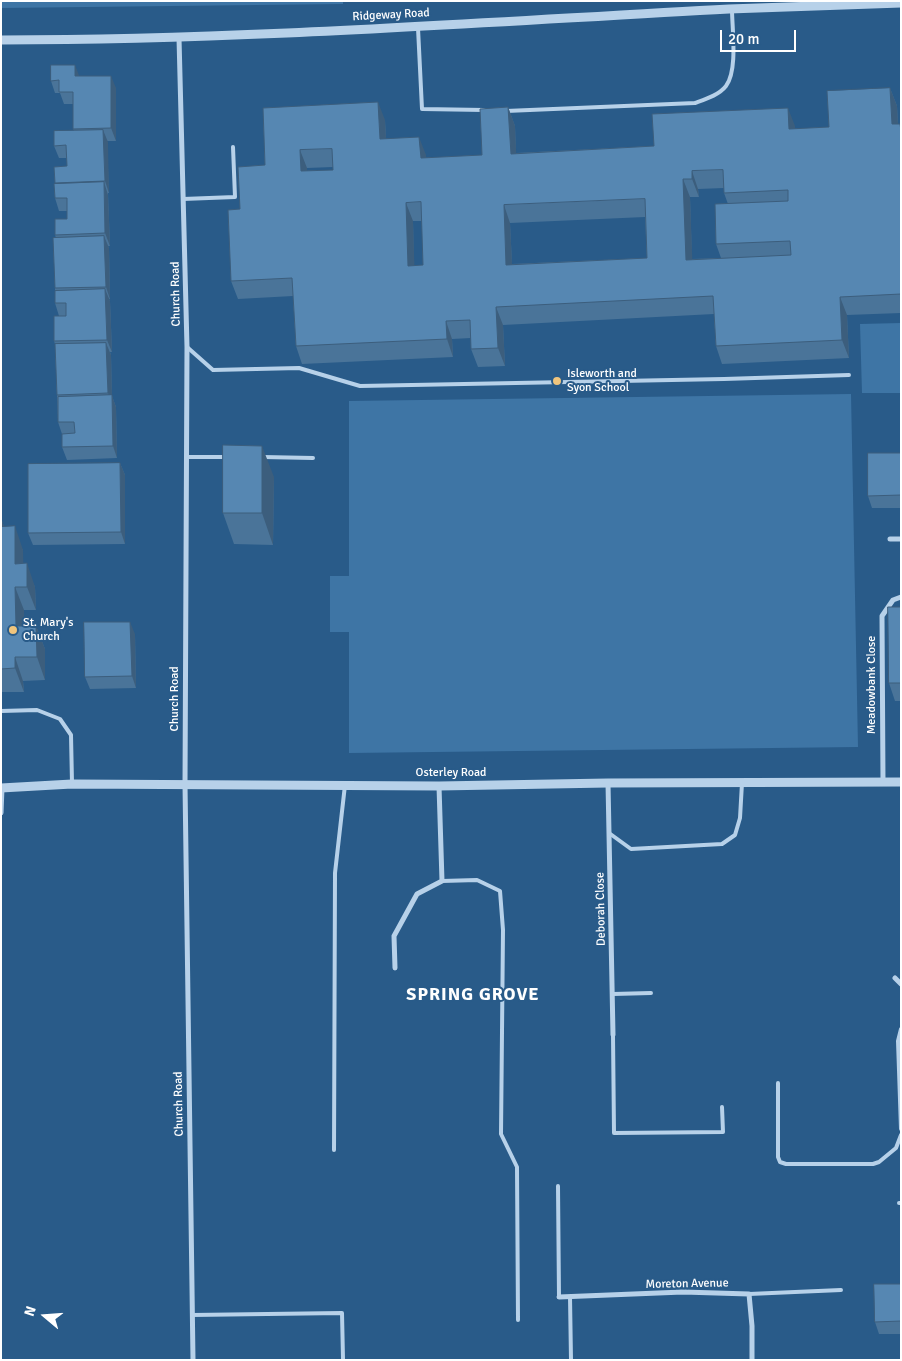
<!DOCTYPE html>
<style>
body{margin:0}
#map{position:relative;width:902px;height:1361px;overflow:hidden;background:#295b89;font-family:Signika,sans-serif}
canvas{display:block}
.frame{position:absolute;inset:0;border:2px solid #fff;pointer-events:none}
.north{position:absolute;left:20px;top:1291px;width:50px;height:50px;-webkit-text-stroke:4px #295b89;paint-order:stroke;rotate:288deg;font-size:14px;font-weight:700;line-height:20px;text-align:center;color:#fff}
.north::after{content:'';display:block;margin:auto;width:18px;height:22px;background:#fff;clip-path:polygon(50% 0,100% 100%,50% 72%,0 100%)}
.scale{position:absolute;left:720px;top:30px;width:76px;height:22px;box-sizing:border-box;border:2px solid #fff;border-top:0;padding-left:6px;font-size:15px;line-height:18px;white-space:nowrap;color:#fff;-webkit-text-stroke:4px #295b89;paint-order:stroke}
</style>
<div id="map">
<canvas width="902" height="1361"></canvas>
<div class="frame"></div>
<div class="north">N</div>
<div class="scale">20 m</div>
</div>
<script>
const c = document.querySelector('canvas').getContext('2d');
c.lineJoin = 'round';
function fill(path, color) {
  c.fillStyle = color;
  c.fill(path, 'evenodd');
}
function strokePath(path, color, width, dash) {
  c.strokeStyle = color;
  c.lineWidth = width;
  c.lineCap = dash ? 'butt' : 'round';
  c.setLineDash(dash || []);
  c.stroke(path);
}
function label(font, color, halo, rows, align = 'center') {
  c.font = font + ' Signika,sans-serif';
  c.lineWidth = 4;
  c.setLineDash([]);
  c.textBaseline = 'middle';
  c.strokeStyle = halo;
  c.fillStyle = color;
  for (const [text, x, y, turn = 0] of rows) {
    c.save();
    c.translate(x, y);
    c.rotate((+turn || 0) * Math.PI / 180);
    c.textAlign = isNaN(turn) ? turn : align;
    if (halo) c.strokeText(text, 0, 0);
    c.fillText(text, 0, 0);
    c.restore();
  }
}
fill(new Path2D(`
 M1,1H343V4L1,8Z
 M901,323V393H862L860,324Z
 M851,394L858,747L349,753V632H330V576H349V401Z`), '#3e75a5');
strokePath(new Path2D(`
 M418,28L422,109L484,110
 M506,111L695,103C706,99 719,95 726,86C738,70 732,29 732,9
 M183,199L235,197L233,147
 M187,347L213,370L299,368L360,386L724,379L849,375
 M186,457H228
 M263,457L313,458
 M1,711L37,710L60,719L71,735L72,783
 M609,833L631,849L722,844L735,835L740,818L742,783
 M442,881L477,880L500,891L503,930L501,1134L517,1167L518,1320
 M613,994L651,993
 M901,1029L898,1041L901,1129
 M613,1035L614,1133L723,1132L722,1107
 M778,1083V1157L780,1162L786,1164H873L879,1162L896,1148L901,1135
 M334,1150L335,873L345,785
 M558,1186L559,1297
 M899,1203H901
 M749,1294L841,1290
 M570,1297L571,1360
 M192,1315L342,1313L343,1359`), '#b7d1e9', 4);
strokePath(new Path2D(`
 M179,38L187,347L185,784L193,1360
 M890,539H901
 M883,782L882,616L893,600L901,597
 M608,783L613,1035
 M1,813L2,788
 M395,968L394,936L417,894L442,881L439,786
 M895,978L901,984
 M559,1297L683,1292L749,1294L752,1326V1360`), '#b7d1e9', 5);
strokePath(new Path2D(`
 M1,40C244,40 487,22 729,9C786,7 843,5 901,3
 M1,788L72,784L439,786L608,783L901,782`), '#b7d1e9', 9);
fill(new Path2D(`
 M79,76L116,88V141H107L109,193H108L110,246H108L109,248L110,299H109L110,301L112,352H110L111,355L112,396L116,407L117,458L67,460L62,447V434L58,422L55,344L54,341L59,316L55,303V288L56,238L55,235L67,219V211H59L55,198V183L67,166V158H59L54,146L74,131L73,129V104H64L60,93H55L51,81Z
 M890,88L897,106L898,124L901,125V313L847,315L849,358L722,364L716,346L714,314L503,325L505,366L478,367L471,349V338L452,339L453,357L302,364L296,346L293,296L238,299L231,281L240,209L265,165L263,108L385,120L386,139L426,155V158L482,155L508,107L515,126L516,153L654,146L795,126V129L829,127ZM333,167V170L307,171V168ZM724,188V193L728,204L716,244L721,258L692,259L690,197H699L698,189ZM645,217L647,258L512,264L510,223ZM413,221H422L423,265H414Z
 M901,453V508H872L868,496Z
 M120,463L125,475V544L33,545L28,533Z
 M274,477L273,545L234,544L223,513Z
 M1,518L4,527L23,550V563L35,587L36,610H24V626H36L45,649V680L23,681L24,692H1Z
 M901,607V701H895L889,683Z
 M135,634L136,688L90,689L85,677Z
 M901,1284V1334H879L875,1322Z`), '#4a7499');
fill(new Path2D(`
 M75,65L80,78L75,76Z
 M111,76L116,88V141L111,128Z
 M890,88L897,106L899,142L892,124Z
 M378,102L385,120L387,157L380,139Z
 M508,107L515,126L517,172L511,154Z
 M788,108L795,126L796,147L789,129Z
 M103,130L108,142L109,193L105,181Z
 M419,137L426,155L427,176L421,158Z
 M300,150L307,168V190L301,171Z
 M692,171L698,189L699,197L692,179Z
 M683,179L690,197L693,278L686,260Z
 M104,182L108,195L110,246L105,233Z
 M406,203L413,221L415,284L408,266Z
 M504,205L510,223L513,283L506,265Z
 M104,236L109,248L110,299L106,287Z
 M105,289L110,301L112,352L107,340Z
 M840,297L847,315L849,358L842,340Z
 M496,307L503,325L505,366L498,348Z
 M446,321L452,339L453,357L447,339Z
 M106,343L111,355L112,396L116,407L117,458L113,446L112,405L108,393Z
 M262,446L274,477L273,545L262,513Z
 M120,463L125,475V544L121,532Z
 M1,518L7,534H1Z
 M15,526L23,550L24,587L15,564Z
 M27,563L35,587L36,610L27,587Z
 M15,587L24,610L25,650L16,626Z
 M130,622L135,634L136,688L132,676Z
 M36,626L45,649V680L37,657Z
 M15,657L23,681L24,692L15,668Z`), '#3c5e7d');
const building = new Path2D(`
 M51,65H75V76H111V128L73,129V92H59V80L51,81Z
 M890,88L892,124H900L901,131V294L840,297L842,340L716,346L713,296L496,307L498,348L471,349L470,320L446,321L447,339L296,346L292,278L231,281L228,210L240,209L238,167L265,165L263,108L378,102L380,139L419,137L421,158L482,155L480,109L508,107L511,154L654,146L652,114L788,108L789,129L829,127L827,91ZM332,149L333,170L301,171L300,150ZM723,170L724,193L788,190V201L715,204L716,244L790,241L791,255L686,260L683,179H692V171ZM645,199L647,258L506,265L504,205ZM421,202L423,265L408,266L406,203Z
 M103,130L105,181L55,183L54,167L67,166L66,145L54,146V131Z
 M104,182L105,233L55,235V219H67V198H55L54,184Z
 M104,236L106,287L55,288L53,238Z
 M105,289L107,340L54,341V316H66V303H55V291Z
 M106,343L108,393L57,395L55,344Z
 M112,395L113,446L62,447V434L75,433L74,422H58V397Z
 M223,445L262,446V513H223Z
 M868,453H901V495L868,496Z
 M120,463L121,532L28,533V464Z
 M15,526V564L27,563V587H15L16,626H36L37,657H15V668L1,669V527Z
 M888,607H901V683H889Z
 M84,622H130L132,676L85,677Z
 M874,1284H901V1321L875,1322Z`);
fill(building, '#5687b2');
strokePath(building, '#3c5e7d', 1);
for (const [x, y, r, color] of [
 [557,381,5,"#f0c57d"],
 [13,630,5,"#f0c57d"]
]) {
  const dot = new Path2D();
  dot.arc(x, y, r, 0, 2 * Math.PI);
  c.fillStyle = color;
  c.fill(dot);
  strokePath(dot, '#295b89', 2);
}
label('12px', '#fff', '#295b89', [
 ["Ridgeway Road",391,15,-3],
 ["Church Road",176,294,-91],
 ["Meadowbank Close",872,685,-90],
 ["Church Road",175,699,-90],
 ["Osterley Road",451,773],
 ["Deborah Close",601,909,-91],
 ["Church Road",179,1104,-91],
 ["Moreton Avenue",687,1284,-1]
]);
label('12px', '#fff', '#295b89', [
 ["Isleworth and",567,374],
 ["Syon School",567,388],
 ["St. Mary's",23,623],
 ["Church",23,637]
], 'left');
c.letterSpacing = '1px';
label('bold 18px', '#fff', '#295b89', [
 ["SPRING GROVE",473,995]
]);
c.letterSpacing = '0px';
</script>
